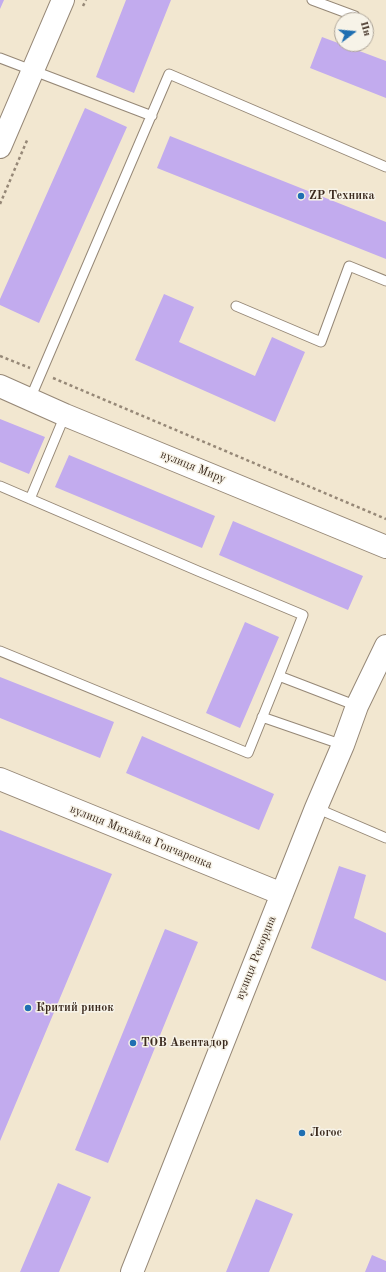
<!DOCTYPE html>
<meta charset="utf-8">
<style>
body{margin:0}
#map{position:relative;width:386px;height:1272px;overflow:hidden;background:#f2e7d0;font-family:"Old Standard TT",serif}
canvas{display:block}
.north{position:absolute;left:334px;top:12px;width:40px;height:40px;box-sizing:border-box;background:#f7f3e8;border:1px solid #aca397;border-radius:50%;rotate:74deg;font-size:11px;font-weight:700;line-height:16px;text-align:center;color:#3b2a1e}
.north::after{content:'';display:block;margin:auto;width:14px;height:18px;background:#1f6fb2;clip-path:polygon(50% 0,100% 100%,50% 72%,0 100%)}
</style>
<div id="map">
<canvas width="386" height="1272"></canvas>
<div class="north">Пн</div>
</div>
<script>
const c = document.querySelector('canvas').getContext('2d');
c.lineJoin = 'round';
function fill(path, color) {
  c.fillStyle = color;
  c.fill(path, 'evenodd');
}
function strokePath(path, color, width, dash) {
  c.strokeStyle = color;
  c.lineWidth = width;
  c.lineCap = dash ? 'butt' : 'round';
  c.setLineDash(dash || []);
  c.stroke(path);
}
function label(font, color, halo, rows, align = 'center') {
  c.font = font + ' "Old Standard TT",serif';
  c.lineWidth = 3;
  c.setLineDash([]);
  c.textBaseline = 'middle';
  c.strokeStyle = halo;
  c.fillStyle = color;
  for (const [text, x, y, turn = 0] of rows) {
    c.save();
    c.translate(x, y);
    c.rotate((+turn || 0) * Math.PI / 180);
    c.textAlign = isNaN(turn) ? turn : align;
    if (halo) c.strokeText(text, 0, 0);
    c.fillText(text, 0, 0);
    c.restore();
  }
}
fill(new Path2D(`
 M0,0H4L0,9Z
 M126,0H171L134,93L96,77Z
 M322,37L386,61V98L310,68Z
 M85,108L127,127L39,323L0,305V299Z
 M170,136L386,222V259L157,168Z
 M164,294L194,307L179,342L255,376L272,337L305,352L275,422L135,360Z
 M0,419L45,437L29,474L0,462Z
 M69,455L215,516L202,548L55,487Z
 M233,521L363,576L348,610L219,555Z
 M245,622L279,637L240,728L206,713Z
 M0,677L114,722L100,758L0,718Z
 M142,736L274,794L259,830L126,773Z
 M0,830L112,874L0,1141Z
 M339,866L366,875L354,918L386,933V981L311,948Z
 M165,929L198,942L108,1163L75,1150Z
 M58,1183L91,1197L59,1272H20Z
 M256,1199L293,1214L269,1272H226Z
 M372,1255L386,1261V1272H365Z`), '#c2abee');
const service = new Path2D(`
 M312,0L355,16
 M0,58L152,116
 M236,306L321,342L349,266L386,281
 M30,399L169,74L386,167
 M0,486L198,571L303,615L279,676L357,706
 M30,499L65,415
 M0,651L248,753L279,676
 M262,717L343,745
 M316,808L386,838`);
const tertiary = new Path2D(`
 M0,147L63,0
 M0,386L65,415L386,547
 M0,779L282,894
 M132,1272L316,808L343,745L357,706L386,646`);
strokePath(service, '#968877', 11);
strokePath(tertiary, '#968877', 24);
strokePath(new Path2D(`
 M83,6L86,0
 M0,204L28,138
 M0,356L30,368
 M53,378L386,519`), '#968877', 2.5, [3, 3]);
strokePath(service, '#fff', 9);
strokePath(tertiary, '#fff', 22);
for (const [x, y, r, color] of [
 [301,196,4,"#1f6fb2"],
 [28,1008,4,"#1f6fb2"],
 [133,1043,4,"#1f6fb2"],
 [302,1133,4,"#1f6fb2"]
]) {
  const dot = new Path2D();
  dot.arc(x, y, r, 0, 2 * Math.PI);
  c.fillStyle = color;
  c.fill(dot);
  strokePath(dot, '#f7f3e8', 1.5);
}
label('bold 12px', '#3b2a1e', '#f7f3e8', [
 ["ZP Техника",309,196],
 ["Критий ринок",36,1008],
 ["ТОВ Авентадор",141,1043],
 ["Логос",310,1133]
], 'left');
label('12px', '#3b2a1e', '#f7f3e8', [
 ["вулиця Миру",193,467,22],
 ["вулиця Михайла Гончаренка",141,837,22],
 ["вулиця Рекордна",256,958,-68]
]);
</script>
